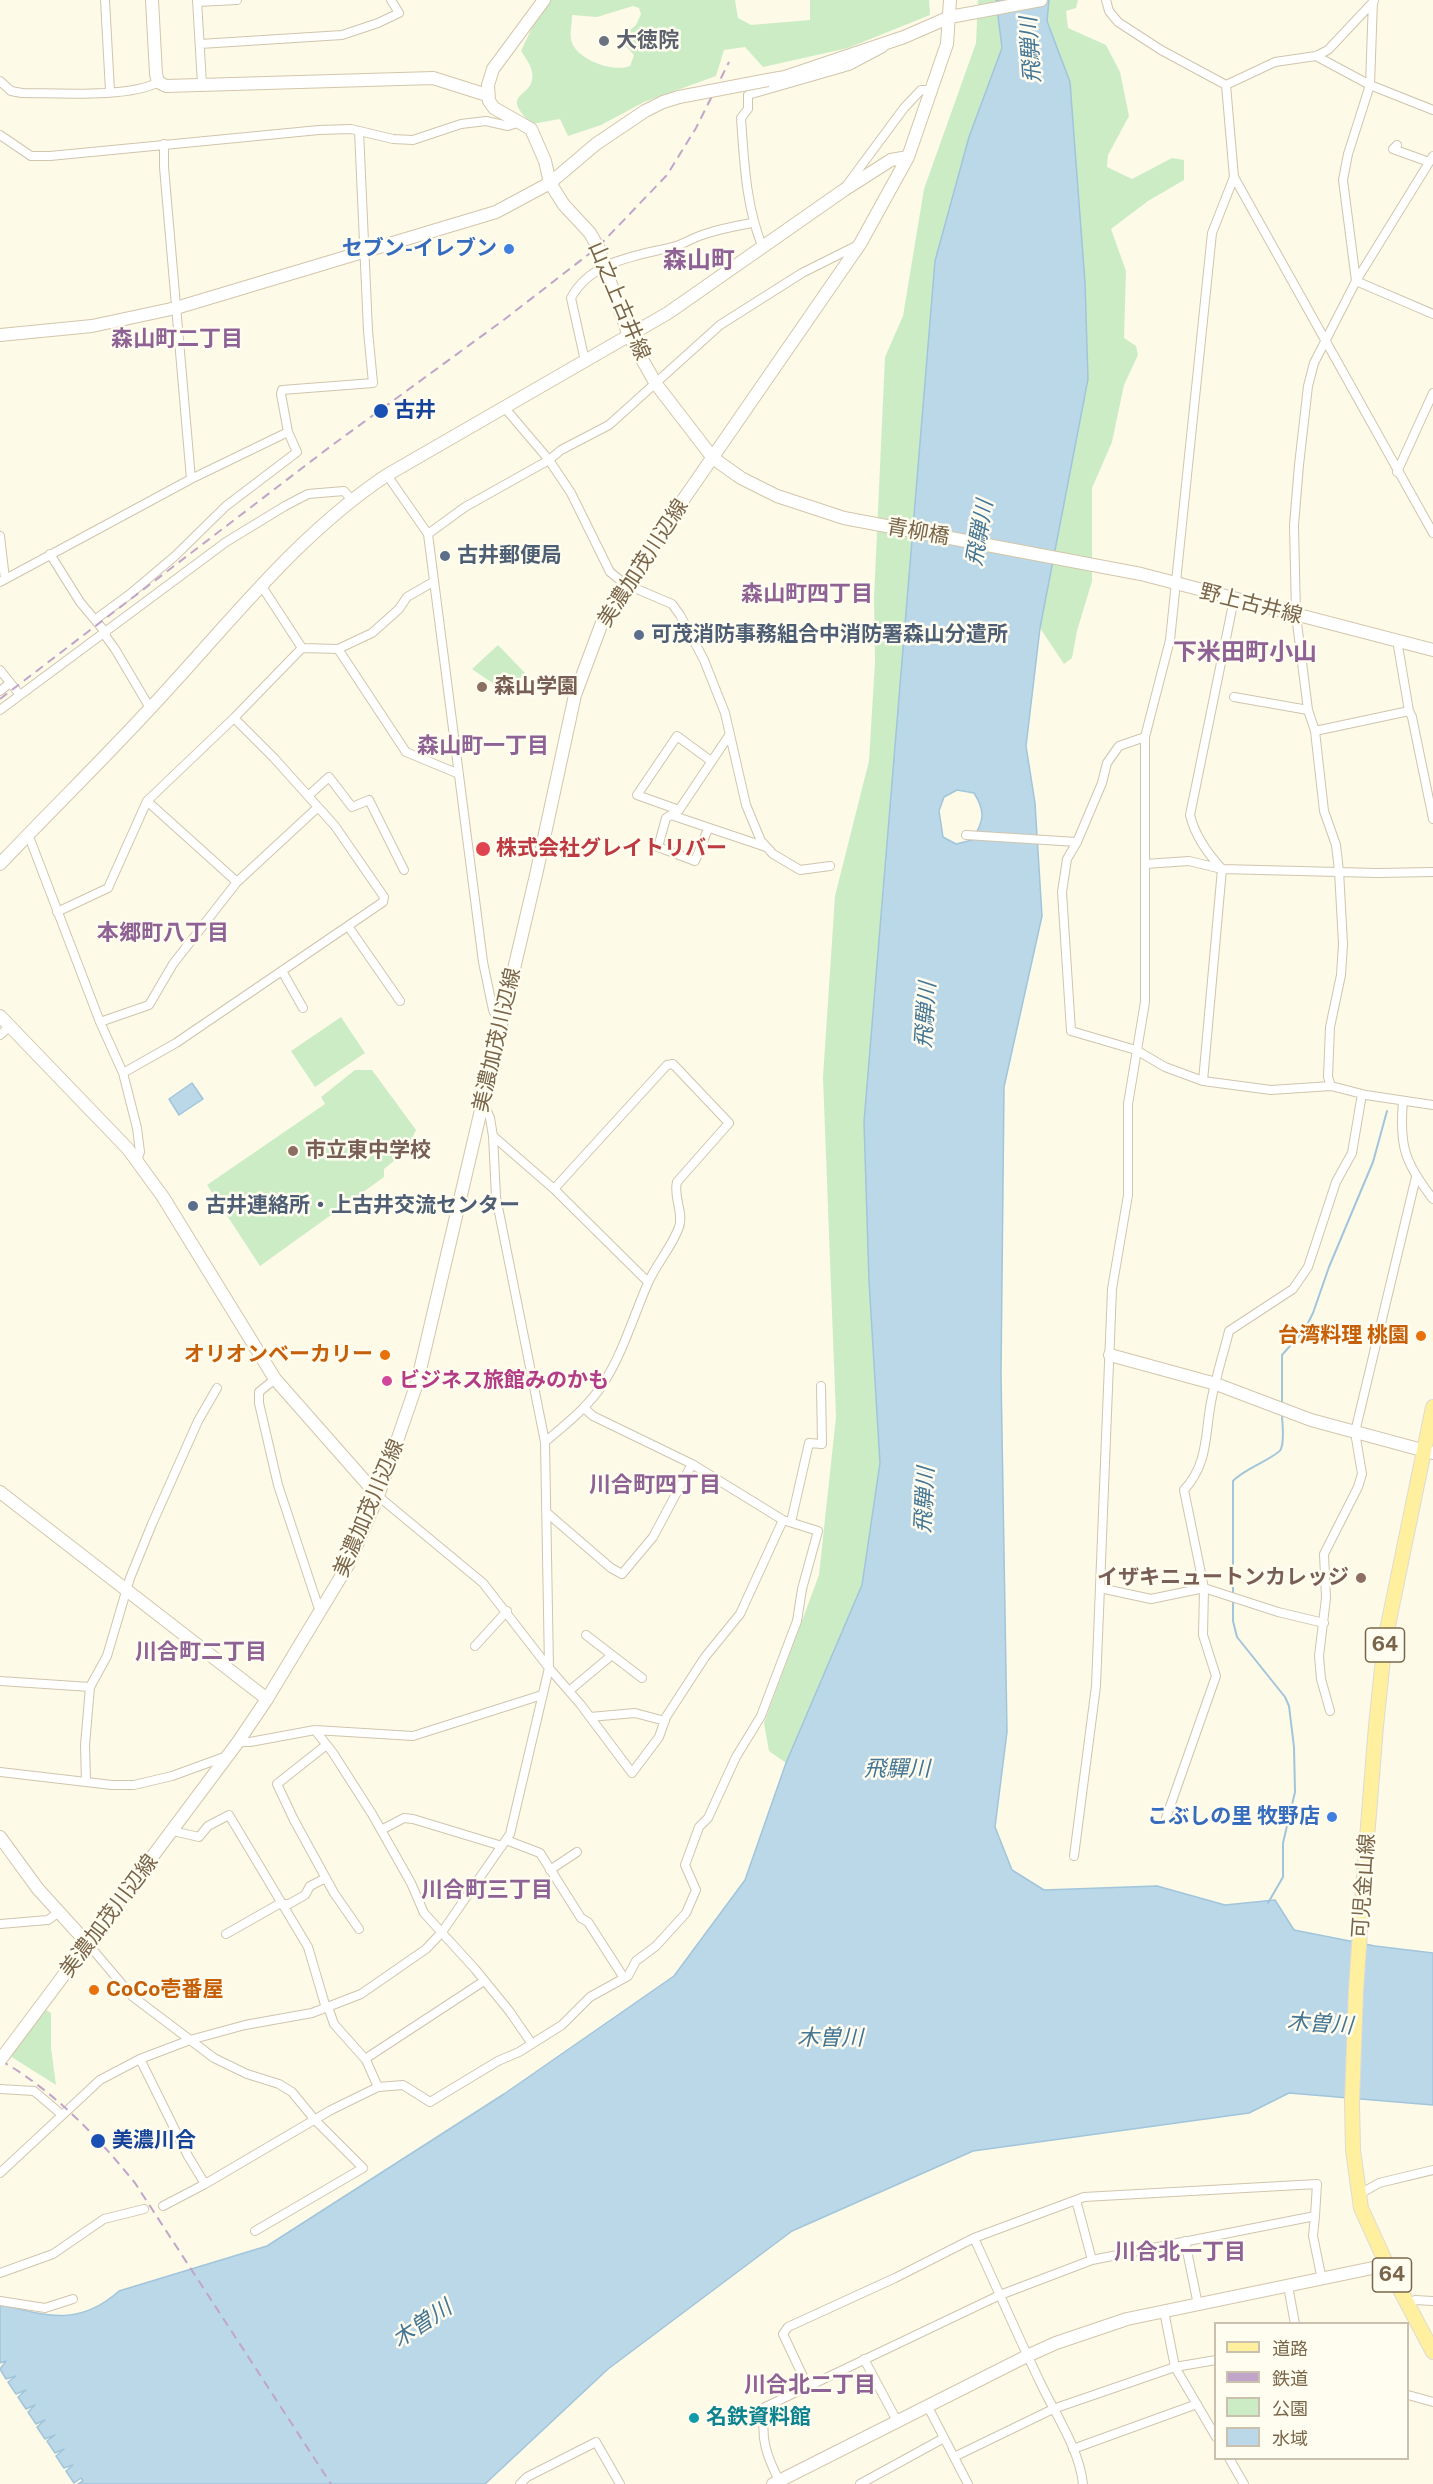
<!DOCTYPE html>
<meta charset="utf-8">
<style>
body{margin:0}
#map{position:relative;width:1433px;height:2484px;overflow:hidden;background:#fdfae8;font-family:"Public Sans","Noto Sans JP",sans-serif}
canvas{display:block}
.legend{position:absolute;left:1214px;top:2322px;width:195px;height:138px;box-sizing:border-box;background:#fffcf0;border:2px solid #c9c0ae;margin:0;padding:8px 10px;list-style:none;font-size:18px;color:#79664a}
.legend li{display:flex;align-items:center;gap:12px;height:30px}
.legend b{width:30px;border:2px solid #c9c0ae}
</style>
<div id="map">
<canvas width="1433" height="2484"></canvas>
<ul class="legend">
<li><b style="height:8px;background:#fef09f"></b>道路</li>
<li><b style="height:8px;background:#c0a5c9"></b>鉄道</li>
<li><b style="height:16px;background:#ccecc5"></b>公園</li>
<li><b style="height:16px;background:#bbd8e8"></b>水域</li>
</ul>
</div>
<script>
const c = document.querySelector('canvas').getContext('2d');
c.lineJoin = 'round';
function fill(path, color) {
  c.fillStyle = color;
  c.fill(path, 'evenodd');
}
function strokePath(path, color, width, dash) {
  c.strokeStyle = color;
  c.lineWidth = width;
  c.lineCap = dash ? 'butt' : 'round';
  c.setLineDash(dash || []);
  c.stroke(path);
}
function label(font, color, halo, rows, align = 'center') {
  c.font = font + ' "Public Sans","Noto Sans JP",sans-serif';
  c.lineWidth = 5;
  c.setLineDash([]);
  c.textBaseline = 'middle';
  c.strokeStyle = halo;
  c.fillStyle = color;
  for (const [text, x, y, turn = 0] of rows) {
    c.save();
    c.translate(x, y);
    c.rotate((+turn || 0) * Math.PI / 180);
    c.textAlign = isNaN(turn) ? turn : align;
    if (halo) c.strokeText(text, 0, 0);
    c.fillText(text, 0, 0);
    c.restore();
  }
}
fill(new Path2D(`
 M545,0H735L738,18L751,25L810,20V0H929L930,15L848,48L763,67L745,47L724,50L716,76L644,102L601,125L568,136L560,119L532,124C496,90 537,99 532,72C531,65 525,57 521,51ZM633,6L639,8L641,14L636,25L623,36L622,42L634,55L630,66C613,73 574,59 571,39C570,32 572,23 572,15L597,17Z
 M978,0H996L1002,48L969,137L935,261L864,1122L869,1281L880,1463L862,1585L786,1763L769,1751L764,1723L819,1575L836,1417L823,1077L835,896L869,761L875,662L874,598L885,357L903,316L924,189L976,43Z
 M1049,0H1078L1076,8L1066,11L1068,28L1106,45L1120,72L1129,116L1108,155L1107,167L1132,179L1172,158L1184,160V180L1148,201L1111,229L1126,271L1124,338L1136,346L1138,355L1124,385L1112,442L1092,488V581L1077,631L1072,658L1064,664L1040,628L1088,379L1085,283L1070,83L1047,21Z
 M498,645L525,673L507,693L472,669Z
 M341,1017L365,1053L315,1087L291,1051Z
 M355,1070H372L416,1130L405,1152L384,1169V1177L260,1266L207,1185L325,1104L321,1097Z
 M45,2009L51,2013V2048L56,2085L10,2056Z`), '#ccecc5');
const water = new Path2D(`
 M996,0H1049L1047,21L1070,82L1085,283L1088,379L1040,628L1026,746L1035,803L1042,916L1004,1087L1001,1374L1007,1732L995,1827L1012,1870L1044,1890L1157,1886L1225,1905L1275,1900L1294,1930L1375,1946L1433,1953V2105L1289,2093L1249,2113L973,2151L792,2231L608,2369L485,2484H78L83,2481L81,2478L74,2483L66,2471L73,2465L64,2468L56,2456L64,2449L55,2453L47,2441L55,2435L45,2439L37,2427L45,2420L36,2424L28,2412L35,2405L26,2409L18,2397L26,2390L16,2394L8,2382L16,2376L6,2379L0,2369L6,2361L0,2363V2304C45,2316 79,2327 119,2291L267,2246L504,2094L674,1976L745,1880L786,1763L862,1585L880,1463L869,1281L864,1122L935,261L969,137L1002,48ZM957,790L974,793C986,812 984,821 972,840L956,844L943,837L939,811L944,797Z
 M192,1083L203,1099L179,1115L169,1099Z`);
fill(water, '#bbd8e8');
strokePath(water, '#a1c5db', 1.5);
strokePath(new Path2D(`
 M1282,1405V1355L1305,1329L1313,1313L1329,1267L1373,1162L1387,1111
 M1233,1594V1481C1243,1469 1278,1457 1281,1449C1285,1439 1282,1424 1282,1414
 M1233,1600V1621L1237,1637L1285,1697L1289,1706L1294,1747L1295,1792L1283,1843V1877L1268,1903`), '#a1c5db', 2);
const street = new Path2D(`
 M105,0L110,91
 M197,0L202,84
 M1106,0L1109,11L1118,22L1161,50L1226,85
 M197,2L237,0
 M200,44L342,35L378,23L399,13L391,0
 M1316,56L1370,85L1433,110
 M0,81L11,91L22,93C56,93 131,98 158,82
 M1226,85L1234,177L1433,533
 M1226,85L1275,62L1316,56L1328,50L1374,1
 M0,135L31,156H50L319,130L351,129L393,139L413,140L461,124L486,121L508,126L520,122
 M164,144V167L191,479
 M1397,145L1393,149L1429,162
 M847,185L904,108L921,90H932
 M763,248C746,208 744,161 741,118L748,109V95L849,66L883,48
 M1356,281L1343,180L1348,154L1370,85L1373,0
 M1356,281L1433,314
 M585,361L571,298C592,259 639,256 676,246C685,243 693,238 702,235C719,229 735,226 752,223
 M504,407L549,460L571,493L610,572L625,584L672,604L680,615L704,660L725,713L746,805L761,841L773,854L800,870L830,866
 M1397,472L1433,393
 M387,475L428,534L483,962L493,1010L500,1025
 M428,534L465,507L549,460L561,450L609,425L720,325L802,273L858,245
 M0,536L5,579
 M50,554L80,602L106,633
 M0,582L191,479L288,432L281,394L282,390L373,383L368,331L359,131
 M261,585L302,648
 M96,619L130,594L175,556L226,506L297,452L288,432
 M104,634L115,649L150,708
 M1397,640L1409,711L1412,717L1433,819
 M338,649L406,752L459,774
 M0,670L20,695
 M0,691L10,683
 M1234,697L1308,710
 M0,710L226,542L285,506L308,494L344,491L351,499
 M1315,731L1409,711
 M1145,737L1119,746L1107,763L1102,783L1077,842L1067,859L1062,892L1071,1031L1136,1050L1165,1067L1203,1081L1271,1090L1331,1086L1366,1095L1433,1105
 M711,761L677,736L637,795L679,810L730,734
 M308,796L329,777L352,807L369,800L404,870
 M147,801L237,882L317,808
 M708,829L695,861L658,847L666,818L671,815L766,847
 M28,834L100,1022L123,1073L137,1128L140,1152L137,1161
 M966,835L1077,842
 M1145,864L1189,861L1222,869L1377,873L1433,872
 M57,912L108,888L147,801L234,718L302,648L338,649L372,633L399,609L407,597L433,582
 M348,926L400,1001
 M282,971L303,1008
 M100,1022L149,1005L173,964L237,882
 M0,1035L10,1026
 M123,1073L176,1043L383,902L384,897L335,826L274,758L234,718
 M1203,1081L1222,869C1208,854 1195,836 1190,815L1234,599
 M1331,1086L1328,1077L1330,1027L1341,975L1343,944L1339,871L1336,845L1324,811L1315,731L1308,710L1296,615L1294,525L1299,465L1308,386L1314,363L1356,281L1433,156
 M1403,1101C1399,1147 1405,1163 1433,1199
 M493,1136L554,1189L648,1282
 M275,1379L259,1392V1403L278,1485L320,1612
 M545,1442C566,1424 588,1407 603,1384C623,1353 633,1317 648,1283C656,1264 672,1247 679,1227C684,1212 673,1198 677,1182L729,1123L673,1064L667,1065L554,1189
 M378,1496L483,1583L549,1668L581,1705L632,1773L659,1737L666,1717L705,1657L740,1614L783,1520
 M546,1512L611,1568L622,1574L653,1537L692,1464
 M791,1522L809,1443L822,1444L821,1386
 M1100,1588L1151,1599L1204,1588L1278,1612L1324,1623
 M586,1635L642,1678
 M475,1646L507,1611
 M0,1681L90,1687
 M569,1691L612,1655
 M1330,1711L1321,1679L1319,1656L1326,1598L1324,1554L1358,1487L1362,1474L1355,1432L1416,1177
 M590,1717L635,1713L665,1721
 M315,1730L333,1753L372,1814L411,1883L424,1913L475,1969L510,2012L532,2044
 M238,1742H250L315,1730L413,1736L542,1695
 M325,1746L277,1784L294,1820L334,1893L359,1929
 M0,1772L112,1785H134L172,1776L227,1756
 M86,1781L85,1745L90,1687L107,1656L130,1578L152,1524L198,1421L217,1388
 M1166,1818L1216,1676L1203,1635L1204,1588L1184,1490C1207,1465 1205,1439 1210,1408C1214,1382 1223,1356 1229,1331L1293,1289L1308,1267L1336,1182L1352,1153L1362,1094
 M381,1830L404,1818L413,1819L502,1846
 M173,1831L199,1837L208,1826L229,1815L308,1947L326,2008
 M506,1840L540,1853L581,1918L588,1922L624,1978
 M1074,1856L1096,1686L1112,1289L1128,1195V1104L1145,1002V737L1170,640L1212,233L1234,177
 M550,1870L577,1852
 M0,1924L48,1920L59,1912
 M226,1934L279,1904H289L305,1895L310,1886L326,1878
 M88,1944L132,1996L214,2058L247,2074L279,2084L292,2092L315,2120L363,2168L255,2231
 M140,2059L188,2156L205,2184
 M365,2059L484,1981
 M378,2087L403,2085L430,2102L498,2061L519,2052L562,2025L590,1997L628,1976L636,1961L656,1946L686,1913L696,1890L685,1865L699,1827L708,1818L736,1757L761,1716L797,1621L802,1589L818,1531L783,1520L692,1464L593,1416L584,1408
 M0,2089L34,2091L61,2114
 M0,2173L100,2080L140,2059L190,2040L245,2025L312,2013L361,1994L426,1949L442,1932L510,1834L549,1668L545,1442L496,1197L493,1136L490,1118L483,1102
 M1358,2195L1379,2183L1433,2170
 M1076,2200L1092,2260
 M163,2206L205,2184L331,2110L378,2087L366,2060L334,2024L328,2007
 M1315,2216L1313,2236L1322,2280
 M1185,2241L1198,2305
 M0,2273L53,2254L104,2219L144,2209
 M1288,2286L1295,2324
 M0,2301L45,2308L73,2299
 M1407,2304L1415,2300L1433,2301
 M1164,2311L1175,2367L1216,2437
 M864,2359L897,2421
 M808,2387L783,2334L788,2327L895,2278L974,2238
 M1408,2395L1433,2402
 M927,2405L968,2484
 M1073,2449L1197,2404
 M954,2457L1053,2409L1175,2367L1216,2360
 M1229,2458L1244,2484
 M520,2484L527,2477L596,2442L620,2484
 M781,2484C766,2456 760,2438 765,2407L1000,2295L1092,2260L1315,2216L1317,2184L1084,2197L974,2238C996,2286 1017,2334 1040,2382C1055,2414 1079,2448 1083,2484
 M860,2484L944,2438`);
const secondary = new Path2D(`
 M152,0L156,74L158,82L166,86L433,78L487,95
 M544,0L493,69L488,85L489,101L494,108L531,129L545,161L550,183L564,205L590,233L598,247L629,336L656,384L713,458L741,478L777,496L844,518L1141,574L1433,650
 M768,80L785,77L904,37L950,17L1041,0
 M0,335L92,326L176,308L496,212L550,183L596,144L645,111L663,102L679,97
 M0,864C55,806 113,750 167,690C236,615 301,532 387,475L668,313L844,190L891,160L908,157
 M0,1016L128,1149L163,1197L275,1379L378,1496
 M1110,1355L1216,1384L1311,1420L1433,1453
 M0,1492L267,1699
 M0,1837L38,1889L88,1944
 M4,2055L238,1742L267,1699L348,1565L378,1496L417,1383L536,875L575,695L603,620L625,584L860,244L908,157L947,44L950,0
 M773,2484L1027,2356L1056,2343L1127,2319L1387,2265`);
const primary = new Path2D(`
 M1433,1407L1385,1640L1376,1726L1363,1888L1356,1990L1352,2102L1353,2150L1361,2208L1387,2265L1433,2352`);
strokePath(street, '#d0c5ad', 10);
strokePath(secondary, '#d3c6aa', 14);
strokePath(primary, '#dfdad4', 16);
strokePath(street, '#fff', 8);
strokePath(secondary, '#fff', 12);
strokePath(primary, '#fef09f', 14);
strokePath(new Path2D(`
 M0,699L331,446L505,319L598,247L667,175L696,128L729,62
 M0,2060C54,2091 96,2135 135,2183L331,2484`), '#c0a5c9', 2, [9, 6]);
const secondaryBridge = new Path2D(`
 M679,97L768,80
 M0,2060L4,2055`);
strokePath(secondaryBridge, '#d3c6aa', 14, []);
strokePath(secondaryBridge, '#fff', 12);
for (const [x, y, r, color] of [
 [604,41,6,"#6b7280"],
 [509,249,6,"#3f7fe0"],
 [381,411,8,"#1a4fb4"],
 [445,556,6,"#5c6f8a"],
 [639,635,6,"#5c6f8a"],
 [482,687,6,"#8d6e63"],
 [483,849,8,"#e0444e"],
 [293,1151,6,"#8d6e63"],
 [193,1206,6,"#5c6f8a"],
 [1421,1336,6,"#e8710a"],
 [385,1355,6,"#e8710a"],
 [387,1381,6,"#d1479c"],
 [1361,1578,6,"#8d6e63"],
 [1332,1817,6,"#3f7fe0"],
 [94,1990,6,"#e8710a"],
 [98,2141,8,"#1a4fb4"],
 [694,2418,6,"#0f9aa8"]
]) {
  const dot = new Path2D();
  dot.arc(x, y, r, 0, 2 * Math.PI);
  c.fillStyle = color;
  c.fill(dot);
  strokePath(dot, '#fffcf0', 2);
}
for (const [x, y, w] of [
 [1385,1645,39],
 [1392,2275,39]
]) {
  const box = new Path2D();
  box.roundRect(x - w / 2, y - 17, w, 34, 4.5);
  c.fillStyle = '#fffcf0';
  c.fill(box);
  strokePath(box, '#79664a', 1.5);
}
label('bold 20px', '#79664a', null, [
 ["64",1385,1645],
 ["64",1392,2275]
]);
label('bold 21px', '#5b616d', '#fffcf0', [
 ["大徳院",616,41]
], 'left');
label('bold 21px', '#366cbe', '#fffcf0', [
 ["セブン-イレブン",497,249],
 ["こぶしの里 牧野店",1320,1817]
], 'right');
label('21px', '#79664a', '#fffcf0', [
 ["山之上古井線",619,301,67],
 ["青柳橋",918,532,10],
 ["美濃加茂川辺線",643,563,-57],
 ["野上古井線",1251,604,14],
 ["美濃加茂川辺線",497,1040,-77],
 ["美濃加茂川辺線",369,1508,-67],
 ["可児金山線",1364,1886,-86],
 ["美濃加茂川辺線",109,1916,-53]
]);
label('bold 21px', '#164399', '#fffcf0', [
 ["古井",394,411],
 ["美濃川合",112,2141]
], 'left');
label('bold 21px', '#4e5e75', '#fffcf0', [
 ["古井郵便局",457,556],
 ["可茂消防事務組合中消防署森山分遣所",651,635],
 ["古井連絡所・上古井交流センター",205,1206]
], 'left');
label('bold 21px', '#785e54', '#fffcf0', [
 ["森山学園",494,687],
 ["市立東中学校",305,1151],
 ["イザキニュートンカレッジ",1349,1578,"right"]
], 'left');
label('bold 21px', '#be3a42', '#fffcf0', [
 ["株式会社グレイトリバー",496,849]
], 'left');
label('bold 21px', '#c56008', '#fffcf0', [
 ["台湾料理 桃園",1409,1336],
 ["オリオンベーカリー",373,1355],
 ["CoCo壱番屋",106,1990,"left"]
], 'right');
label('bold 21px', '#b23c85', '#fffcf0', [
 ["ビジネス旅館みのかも",399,1381]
], 'left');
label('bold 21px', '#0d838f', '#fffcf0', [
 ["名鉄資料館",706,2418]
], 'left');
label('italic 22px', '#457694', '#fffcf0', [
 ["飛騨川",1031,50,-94],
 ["飛騨川",980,533,-80],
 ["飛騨川",926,1015,-86],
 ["飛騨川",925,1500,-87],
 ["飛驒川",897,1769],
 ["木曽川",1320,2024,4],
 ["木曽川",830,2038],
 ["木曽川",422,2324,-34]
]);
label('bold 22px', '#8f6295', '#fffcf0', [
 ["森山町二丁目",177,339],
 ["森山町四丁目",807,594],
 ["森山町一丁目",483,746],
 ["本郷町八丁目",163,933],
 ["川合町四丁目",655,1485],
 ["川合町二丁目",201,1652],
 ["川合町三丁目",487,1890],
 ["川合北一丁目",1180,2252],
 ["川合北二丁目",810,2385]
]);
label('bold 24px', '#8f6295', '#fffcf0', [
 ["森山町",699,261],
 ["下米田町小山",1245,653]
]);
</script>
